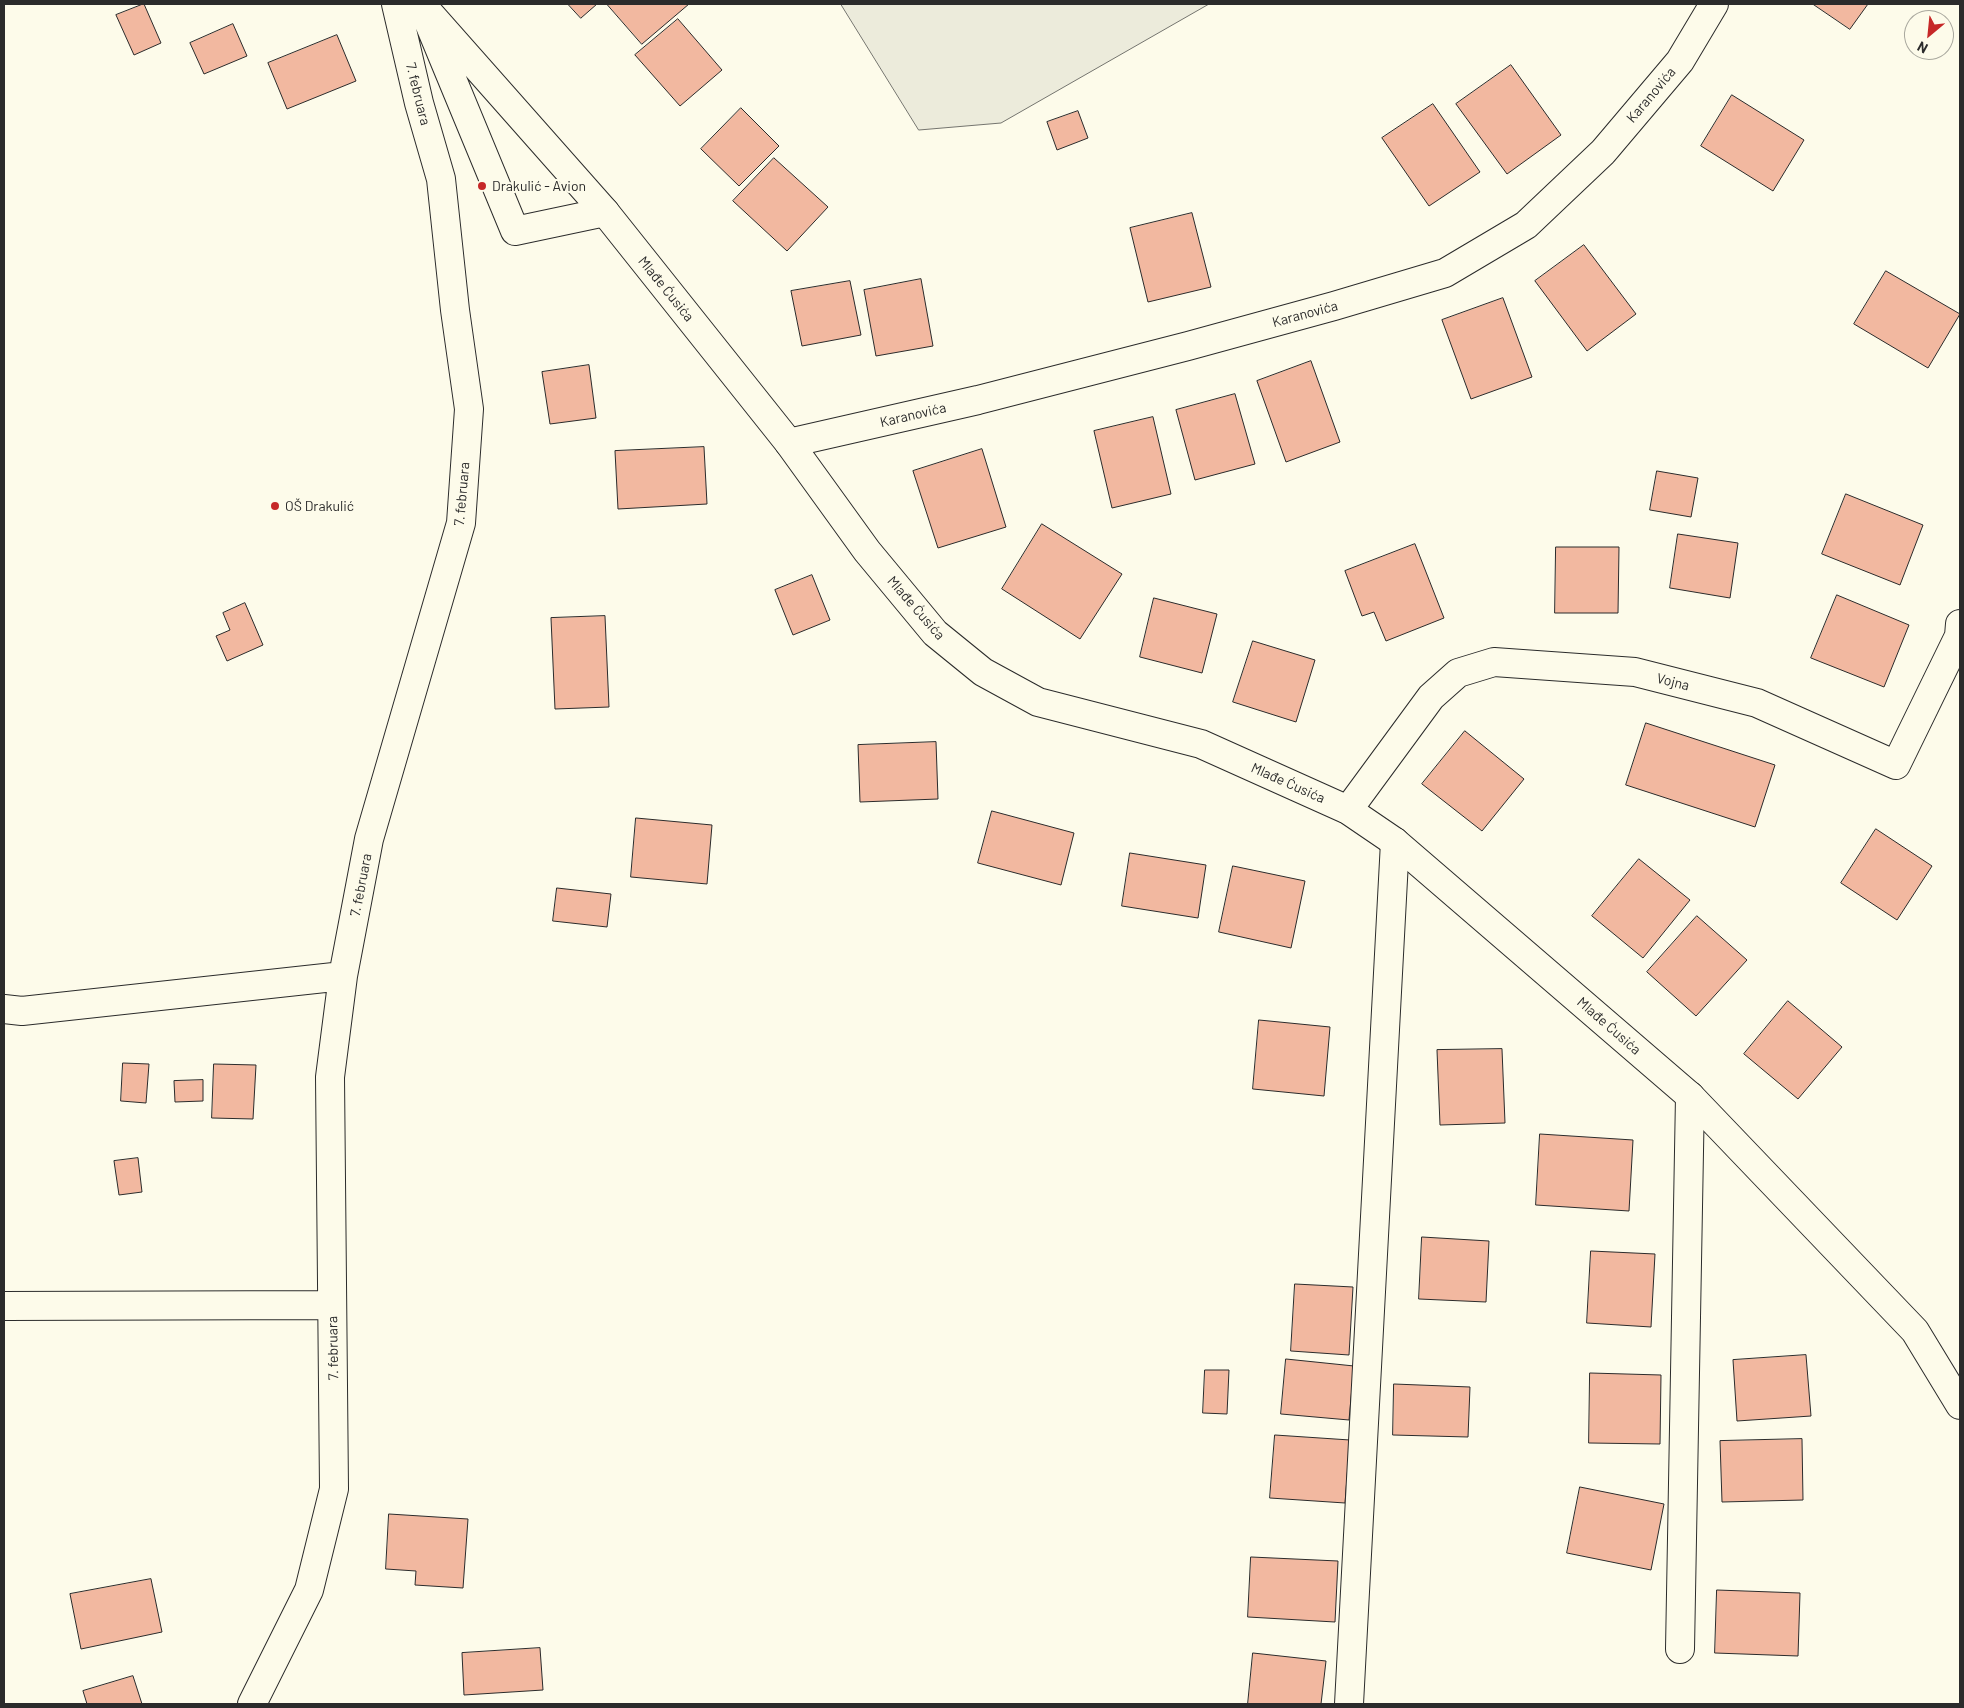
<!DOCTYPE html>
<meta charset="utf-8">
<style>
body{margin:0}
#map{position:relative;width:1964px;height:1708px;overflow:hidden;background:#fdfbea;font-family:Barlow,sans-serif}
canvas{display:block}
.frame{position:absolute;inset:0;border:5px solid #2b2b2b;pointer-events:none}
.north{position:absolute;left:1904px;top:10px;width:50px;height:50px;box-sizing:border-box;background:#fdfbea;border:1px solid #a9a89e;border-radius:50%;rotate:208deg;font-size:14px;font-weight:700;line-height:20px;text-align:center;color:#2b2b2b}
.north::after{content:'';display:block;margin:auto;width:18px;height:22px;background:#c62828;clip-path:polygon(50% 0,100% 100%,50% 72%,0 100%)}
</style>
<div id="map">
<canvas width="1964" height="1708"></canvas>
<div class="frame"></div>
<div class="north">N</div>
</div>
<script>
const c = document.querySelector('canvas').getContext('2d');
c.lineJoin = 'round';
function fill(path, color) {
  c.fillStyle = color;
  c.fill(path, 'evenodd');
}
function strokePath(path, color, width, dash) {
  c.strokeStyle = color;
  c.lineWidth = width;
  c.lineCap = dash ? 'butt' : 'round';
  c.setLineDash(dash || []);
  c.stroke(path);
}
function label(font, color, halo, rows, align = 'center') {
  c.font = font + ' Barlow,sans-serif';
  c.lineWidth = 4;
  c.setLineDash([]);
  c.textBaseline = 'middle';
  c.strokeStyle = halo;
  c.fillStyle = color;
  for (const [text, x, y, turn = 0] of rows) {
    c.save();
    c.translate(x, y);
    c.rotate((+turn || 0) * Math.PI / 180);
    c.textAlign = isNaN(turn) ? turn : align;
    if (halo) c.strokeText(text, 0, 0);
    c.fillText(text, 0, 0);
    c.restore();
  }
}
const green = new Path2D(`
 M841,4H1209L1001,123L919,130Z`);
fill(green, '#ecebdb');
strokePath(green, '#74746e', 1);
const building = new Path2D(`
 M144,4L161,43L134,55L116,15Z
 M568,4H597L581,18Z
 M607,4H689L642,44Z
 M1813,4H1868L1850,29Z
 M678,19L722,70L680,106L635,55Z
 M233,24L247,56L204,74L190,43Z
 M337,35L356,81L287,109L268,63Z
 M1511,65L1561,135L1507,174L1456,104Z
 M1732,95L1804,140L1773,191L1701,146Z
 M1433,104L1480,172L1429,206L1382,138Z
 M741,108L779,146L739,186L701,149Z
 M1078,111L1088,138L1057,150L1047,122Z
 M774,158L828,207L787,251L733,201Z
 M1192,213L1211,287L1148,302L1130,228Z
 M1584,245L1636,314L1587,351L1535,281Z
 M1886,271L1960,314L1928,368L1854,324Z
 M921,279L933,346L876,356L864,290Z
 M850,281L861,335L802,346L791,291Z
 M1503,298L1532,377L1471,399L1442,320Z
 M1311,361L1340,442L1286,462L1257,381Z
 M589,365L596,418L550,424L542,372Z
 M1235,394L1255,464L1195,480L1176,410Z
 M1153,417L1171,494L1112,508L1094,431Z
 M704,447L707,504L618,509L615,451Z
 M982,449L1006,527L938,548L913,471Z
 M1657,471L1698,478L1691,517L1650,510Z
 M1846,494L1923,525L1900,585L1822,554Z
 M1042,524L1122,574L1080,639L1002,589Z
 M1678,534L1738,543L1730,598L1670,588Z
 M1415,544L1444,618L1386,641L1374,612L1362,616L1345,571Z
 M1556,547H1619L1618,613H1555Z
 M812,575L830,620L793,635L775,590Z
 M1837,595L1909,625L1884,687L1811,658Z
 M1154,598L1217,614L1202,673L1140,657Z
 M245,603L263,645L227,661L216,636L230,630L223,613Z
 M605,616L609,707L555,709L551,618Z
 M1253,641L1315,660L1296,722L1233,702Z
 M1646,723L1775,765L1755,827L1626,785Z
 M1465,731L1524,779L1482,831L1422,784Z
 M936,742L938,799L860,802L858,745Z
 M992,811L1074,833L1061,885L978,863Z
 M636,818L712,825L707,884L631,877Z
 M1876,829L1932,866L1897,920L1841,883Z
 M1130,853L1206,865L1198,918L1122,906Z
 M1639,859L1690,900L1643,958L1592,916Z
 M1233,866L1305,881L1291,948L1219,932Z
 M557,888L611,894L607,927L553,921Z
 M1697,916L1747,960L1696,1016L1647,972Z
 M1788,1001L1842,1047L1798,1099L1744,1054Z
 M1259,1020L1330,1027L1324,1096L1253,1089Z
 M1502,1049L1505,1123L1440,1125L1437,1050Z
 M123,1063L149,1064L146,1103L121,1101Z
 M214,1064L256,1065L253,1119L212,1118Z
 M203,1080V1101L175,1102L174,1081Z
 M1540,1134L1633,1140L1629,1211L1536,1205Z
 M138,1158L142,1192L119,1195L114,1161Z
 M1422,1237L1489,1241L1486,1302L1419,1299Z
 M1591,1251L1655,1254L1651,1327L1587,1323Z
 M1295,1284L1353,1287L1349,1355L1291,1351Z
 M1806,1355L1811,1416L1737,1421L1733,1360Z
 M1286,1359L1354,1366L1349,1420L1281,1414Z
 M1205,1370H1229L1227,1414L1203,1413Z
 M1590,1373L1661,1375L1660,1444L1589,1443Z
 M1394,1384L1470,1387L1468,1437L1393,1435Z
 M1275,1435L1350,1440L1345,1503L1270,1498Z
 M1802,1439L1803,1500L1722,1502L1720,1441Z
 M1580,1487L1664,1504L1651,1570L1567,1553Z
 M389,1514L468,1519L463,1588L415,1585L416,1571L386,1569Z
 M1251,1557L1338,1561L1335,1622L1248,1617Z
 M151,1579L162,1632L81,1649L70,1594Z
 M1717,1590L1800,1593L1798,1656L1715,1653Z
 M540,1648L543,1690L464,1695L462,1653Z
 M1253,1653L1326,1661L1321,1704H1248Z
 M133,1676L142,1704H87L83,1691Z`);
fill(building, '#f2b8a0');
strokePath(building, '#2b2b2b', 1);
const minor = new Path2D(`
 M421,4L605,212L515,231Z
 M789,443L978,400L1188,346L1334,306L1445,273L1526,225L1603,152L1680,61L1714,4
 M1348,810L1431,697L1458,673L1494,662L1635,672L1757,703L1896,765L1959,636L1960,624
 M4,1009L22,1011L343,976
 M4,1306L332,1305
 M1680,1649L1690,1096
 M252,1704L309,1590L334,1489L330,1077L343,976L369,839L461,523L469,409L455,310L441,179L419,103L396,4
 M1349,1704L1395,842`);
const tertiary = new Path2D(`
 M605,212L789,443L867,551L935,633L983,672L1038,702L1201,744L1348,810L1395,842L1690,1096L1915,1331L1960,1405`);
strokePath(minor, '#2b2b2b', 30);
strokePath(tertiary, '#2b2b2b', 30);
strokePath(minor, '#fdfbea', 28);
strokePath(tertiary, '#fdfbea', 28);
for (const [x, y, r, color] of [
 [482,186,5,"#c62828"],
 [275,506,5,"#c62828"]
]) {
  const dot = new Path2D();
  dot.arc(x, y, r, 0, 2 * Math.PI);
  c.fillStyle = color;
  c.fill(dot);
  strokePath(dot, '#fdfbea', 2);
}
label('14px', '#2b2b2b', '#fdfbea', [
 ["7. februara",418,94,76],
 ["Karanovića",1651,95,-50],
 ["Mlađe Ćusića",666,289,51],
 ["Karanovića",1305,314,-15],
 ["Karanovića",913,415,-13],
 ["7. februara",462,494,-85],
 ["Mlađe Ćusića",916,608,49],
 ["Vojna",1673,682,14],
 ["Mlađe Ćusića",1288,783,24],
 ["7. februara",361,885,-79],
 ["Mlađe Ćusića",1609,1026,41],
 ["7. februara",333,1348,-91]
]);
label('14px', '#2b2b2b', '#fdfbea', [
 ["Drakulić - Avion",492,186],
 ["OŠ Drakulić",285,506]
], 'left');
</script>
